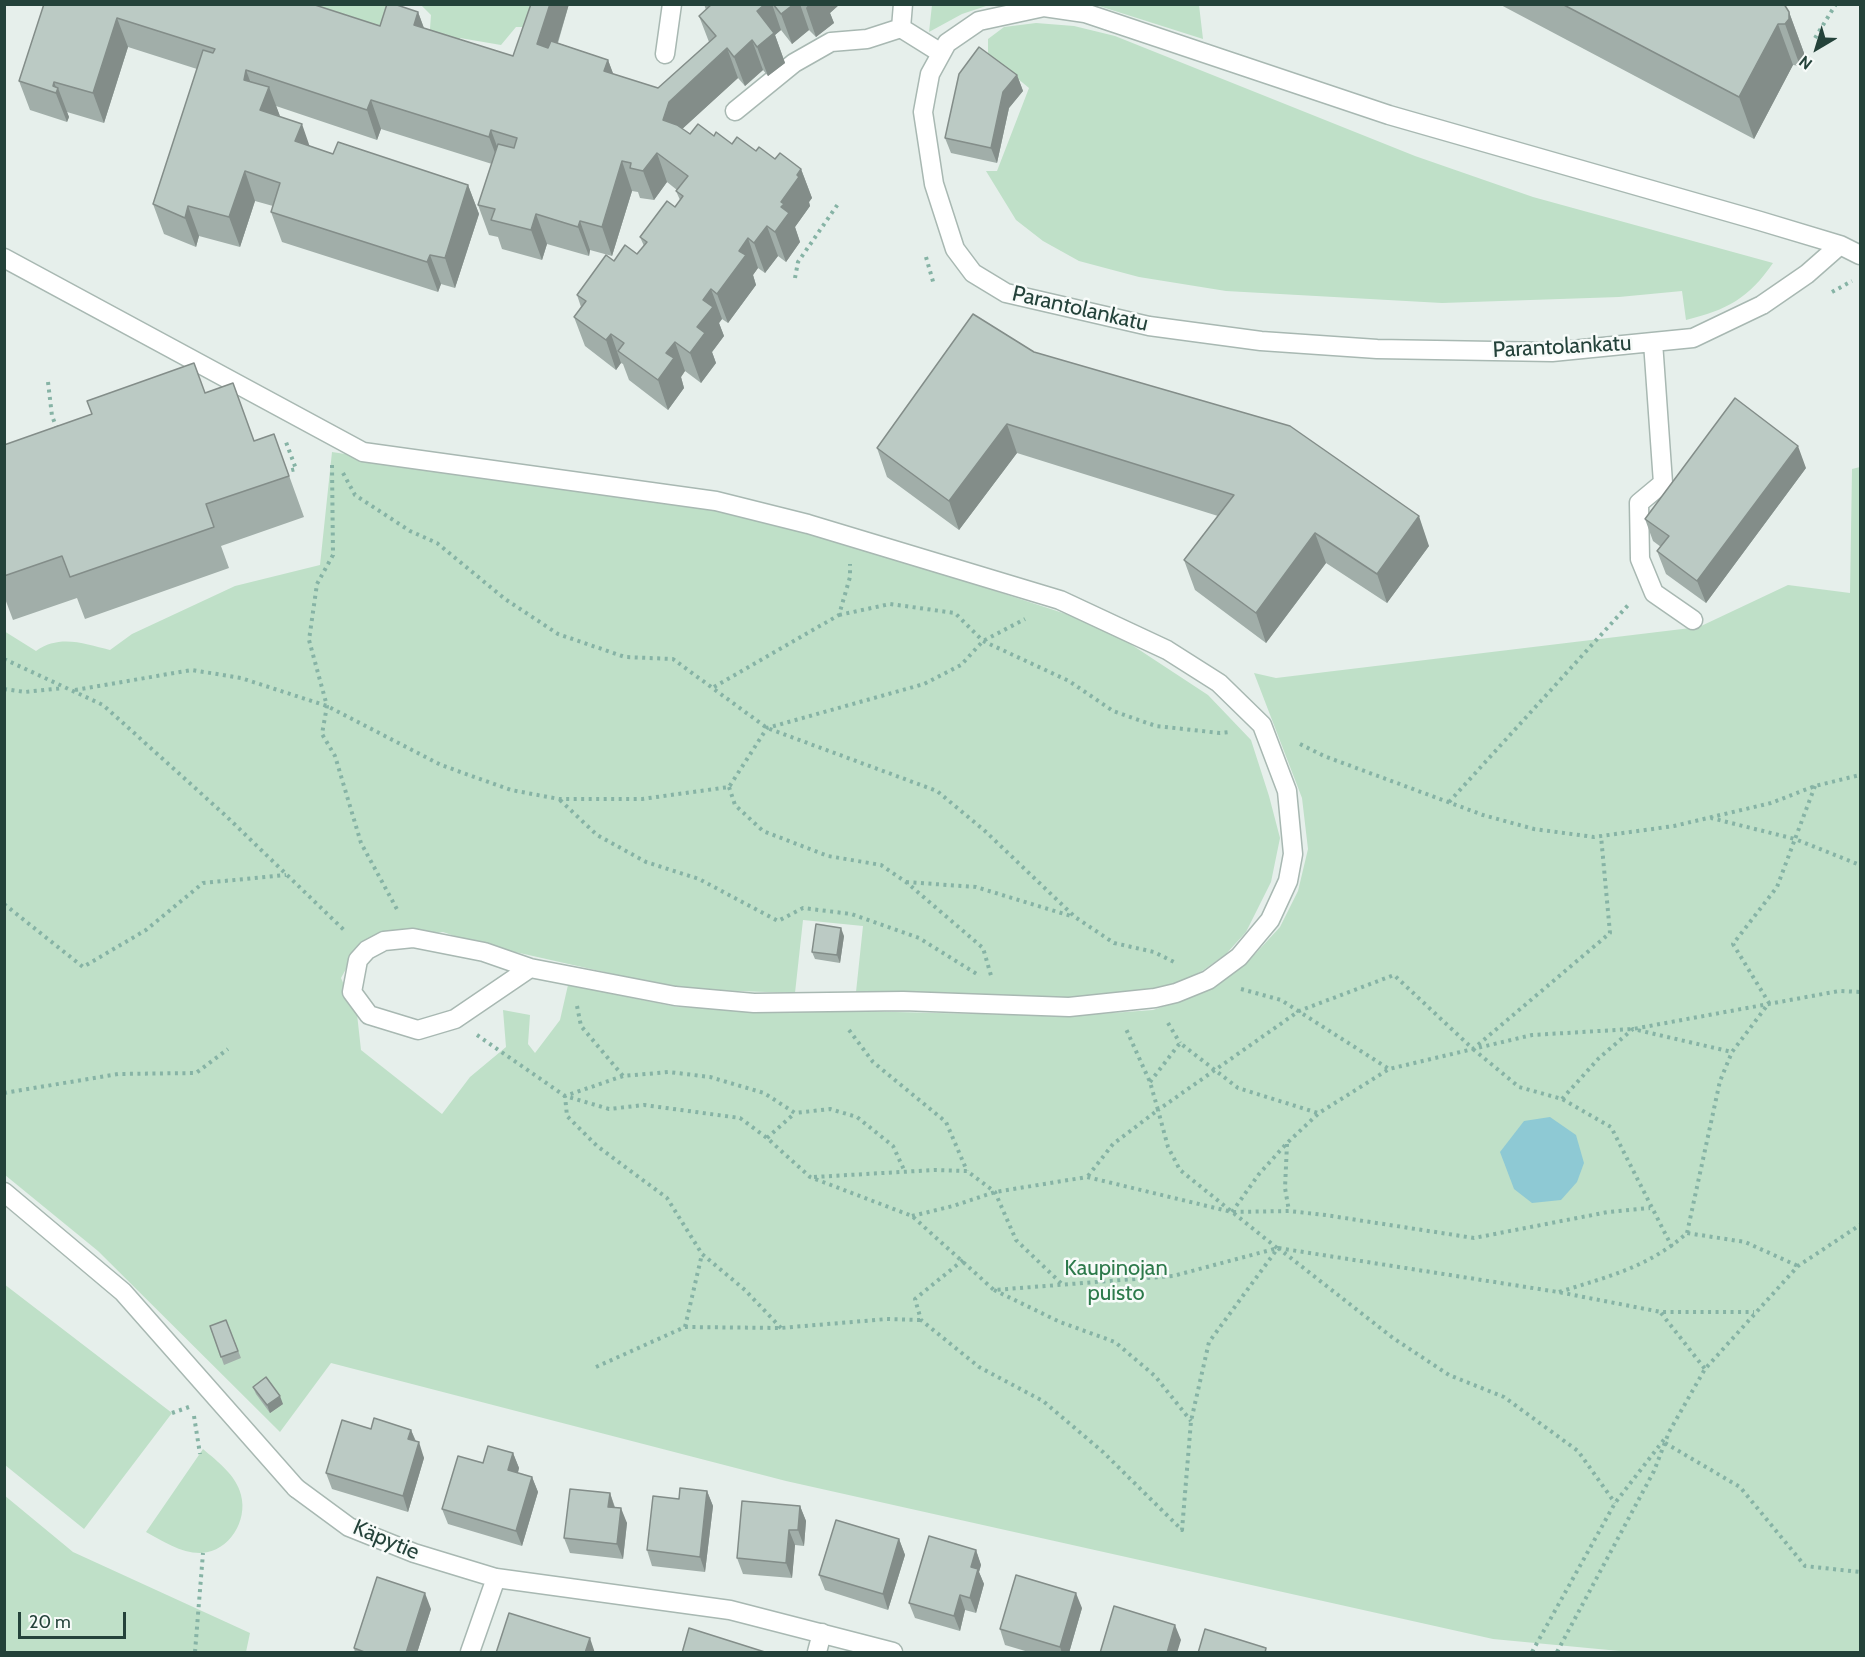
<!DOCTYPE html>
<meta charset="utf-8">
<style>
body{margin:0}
#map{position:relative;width:1865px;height:1657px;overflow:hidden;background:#e6efeb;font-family:Cabin,sans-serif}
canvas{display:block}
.frame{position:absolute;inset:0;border:6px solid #24423a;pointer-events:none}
.north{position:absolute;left:1787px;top:18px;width:60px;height:60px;-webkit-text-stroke:4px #f7fbf9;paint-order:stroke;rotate:218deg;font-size:16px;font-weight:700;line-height:24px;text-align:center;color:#24423a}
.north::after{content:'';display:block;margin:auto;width:21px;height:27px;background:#24423a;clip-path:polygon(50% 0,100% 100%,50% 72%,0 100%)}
.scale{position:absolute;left:18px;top:1612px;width:108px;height:27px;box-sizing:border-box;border:3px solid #24423a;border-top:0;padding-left:8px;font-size:18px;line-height:21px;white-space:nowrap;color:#24423a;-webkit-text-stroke:4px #f7fbf9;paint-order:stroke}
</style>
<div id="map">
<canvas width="1865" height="1657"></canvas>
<div class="frame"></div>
<div class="north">N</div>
<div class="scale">20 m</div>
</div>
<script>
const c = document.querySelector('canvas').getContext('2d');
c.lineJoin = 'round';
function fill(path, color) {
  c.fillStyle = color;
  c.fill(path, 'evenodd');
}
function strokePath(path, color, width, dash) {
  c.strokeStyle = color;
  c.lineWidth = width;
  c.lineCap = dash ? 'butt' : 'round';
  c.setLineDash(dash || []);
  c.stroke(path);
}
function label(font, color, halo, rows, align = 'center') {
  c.font = font + ' Cabin,sans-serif';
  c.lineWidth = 5;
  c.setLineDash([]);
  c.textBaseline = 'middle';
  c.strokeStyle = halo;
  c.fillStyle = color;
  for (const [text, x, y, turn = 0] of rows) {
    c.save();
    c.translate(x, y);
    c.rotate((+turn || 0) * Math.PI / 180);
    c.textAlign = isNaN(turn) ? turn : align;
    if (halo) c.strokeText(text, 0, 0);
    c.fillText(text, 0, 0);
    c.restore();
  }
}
fill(new Path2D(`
 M538,4L532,27H516L501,45L460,38L451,63L429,42L431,15L421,5Z
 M318,5H401L399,32L313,19Z
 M932,5V4L989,5L962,14L929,32Z
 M1096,5H1199L1203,39Z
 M1036,23L1074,26L1115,36L1415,156L1533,197L1773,263C1749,298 1727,310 1686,320L1682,291L1619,297L1442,303L1226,291L1139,277L1079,261L1043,241L1016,220L986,171H997L1029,88L988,54V39L1004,27Z
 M332,452L727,511L854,545L1103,626L1208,695L1251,740L1269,796L1280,838L1271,882L1246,932L1226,954L1202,971L1172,986L1149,990L1066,998L856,992L863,926L803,920L795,993L680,989L475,943L443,932L361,942L341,978L357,1014L361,1050L442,1114L470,1077L506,1047L503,1010L530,1015L528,1044L535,1053L560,1020L568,985L677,1007L1070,1016L1153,1010L1200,994L1244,966L1280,927L1298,891L1308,849L1302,798L1254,673L1276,678L1699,627L1788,585L1850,593L1852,469L1860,467V1652H1630L1493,1639L786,1481L331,1363L280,1432L98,1251L5,1175L4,631L36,651C60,634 85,644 110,650L132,634L235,586L320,565Z
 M4,1284L172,1413L84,1529L5,1465Z
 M203,1449C218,1462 236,1475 241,1495C248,1521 229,1551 202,1553C182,1554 163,1541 146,1532Z
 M4,1495L73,1552L250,1633L246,1652H5Z`), '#bfe0c8');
fill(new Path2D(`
 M1550,1117L1576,1135L1584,1163L1577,1182L1561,1200L1532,1203L1514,1189L1500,1152L1524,1121Z`), '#8ec9d4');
const lane = new Path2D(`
 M901,28L941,53
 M665,54L672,4
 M735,111L794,63L831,42L867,39L901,28L903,4
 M1840,245L1807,274L1762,305L1693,338L1552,352L1377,349L1261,341L1149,326L1006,293L973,273L955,249L934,184L923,112L930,74L947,43L979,21L1044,7L1085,13L1389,115L1760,221L1840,245L1860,255
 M4,258L363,452L716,501L808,524L1060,600L1167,650L1219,683L1262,725L1287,791L1293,854L1288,881L1270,920L1239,957L1208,980L1176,993L1155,998L1069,1007L903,1001L754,1003L675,996L530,968L484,952L413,938L384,941L367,950L358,960L352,992L369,1015L418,1030L455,1019L530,968
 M1653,342L1663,483L1639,503L1640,559L1654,593L1693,620
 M4,1192L123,1292L296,1488`);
const street = new Path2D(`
 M296,1488L349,1527L414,1553L496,1578L730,1610L893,1652
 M470,1652L496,1578
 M817,1652L822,1633`);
strokePath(lane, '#a8b8b2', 21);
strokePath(street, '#a8b8b2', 21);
strokePath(new Path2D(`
 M1815,38L1836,4
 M926,257L934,285
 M795,278L798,262L838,204
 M1832,292L1852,281
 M48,382L52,416L58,431
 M332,465L333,555L317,584L309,640L327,706L322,734L335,756L361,843L399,913
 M284,472L296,469L286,442
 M343,473L355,495L410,531L437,543L505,599L558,634L625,657L673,659L767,728L937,791L985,831L1075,917L1114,943L1154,952L1176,963
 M839,615L890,604L955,613L983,641L1069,681L1113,711L1156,726L1220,733L1229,732
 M4,659L103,705L225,815L346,932
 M714,687L839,615L850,577V564
 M4,689L25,692L63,688
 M75,690L192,670L241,678L327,706L441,765L511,790L559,799H642L729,787L767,728L924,684L961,665L983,641L1025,619
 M1300,744L1324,756L1483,815L1534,829L1594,837L1674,826L1771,803L1815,786L1860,775
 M1815,786L1795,839L1860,865
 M729,787L735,805L763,831L828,856L881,865L906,882L983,948L992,979
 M560,800L597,835L646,862L699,879L778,921L803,908L851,914L919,938L980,976
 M1449,802L1630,603
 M906,882L976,887L1071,916
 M4,904L83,967L146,930L203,883L286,875
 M1241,989L1281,1000L1389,1069
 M577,1006L581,1026L623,1076
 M1168,1023L1180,1043
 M849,1030L873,1062L946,1122L967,1171
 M477,1035L565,1096L609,1109L644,1105L740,1118L767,1138L810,1177L912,1216L994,1290L1173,1276L1278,1248L1558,1292L1661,1312H1754
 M1473,1049L1519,1087L1562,1099L1611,1127L1672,1247
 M1150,1082L1180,1043L1238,1088L1318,1113
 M4,1093L118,1074L196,1073L228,1049
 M1562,1099L1599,1058L1633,1029L1732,1052
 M767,1138L795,1113
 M1287,1144L1285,1188L1289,1211
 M1088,1176L1113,1144L1158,1110L1150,1082L1126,1029
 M814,1177L935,1170L967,1171L995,1192L1016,1240L1063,1285
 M1232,1212L1259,1174L1287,1143L1319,1113L1389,1069L1532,1035L1633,1029L1839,991L1860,992
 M912,1216L953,1206L995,1192L1087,1177L1232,1212L1289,1211L1325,1215L1474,1238L1608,1212L1650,1208
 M1687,1233L1720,1081L1732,1052L1769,1003L1733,944L1777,887L1795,839L1711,818
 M1277,1248L1180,1170L1168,1147L1158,1110L1299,1011L1394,975L1473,1049L1610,933L1601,836
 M963,1260L915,1299L921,1320L979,1367L1043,1401L1103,1452L1182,1530L1191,1421L1209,1342L1278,1248L1393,1338L1449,1375L1504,1397L1578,1451L1615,1503
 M994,1290L1060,1322L1115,1342L1155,1376L1191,1421
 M1559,1292C1607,1277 1649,1267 1687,1233L1745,1242L1798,1266
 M1661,1313L1705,1369
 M685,1327L702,1254
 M781,1328L745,1290L702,1254L667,1198L597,1146L567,1116L565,1096L623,1076L669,1072L710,1077L764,1093L795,1113L830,1109L857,1117L893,1146L905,1172
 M596,1367L685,1327L781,1328L887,1319L921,1320
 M172,1413L189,1407
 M194,1416L200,1454
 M1665,1443L1740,1487L1805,1566L1860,1572
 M195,1652L203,1553
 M1532,1652L1615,1503L1666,1437
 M1557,1652L1654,1471L1669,1432L1705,1369L1798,1266L1860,1225`), '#86b3a5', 4, [3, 4.5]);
strokePath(lane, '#fff', 18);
strokePath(street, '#fff', 18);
fill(new Path2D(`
 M44,4L317,6L380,26L418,12L424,28L513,56L569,4L558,43L608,60L613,74L658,88L709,42L699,16L706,10L704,4H840L830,13L834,23L816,37L809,30L792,44L781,30L775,35L785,63L768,76L763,70L745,86L738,78L682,129L690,134L714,136L732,144L756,151L801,169L812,198L809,202L810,206L795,227L800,242L786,262L778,256L765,273L758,268L753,275L756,285L728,323L722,319L719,323L724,336L712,352L716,363L701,383L685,371L681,377L684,388L668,410L629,380L623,364L621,363L616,370L585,346L574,317L581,307L577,295L614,261L637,254L644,246L640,237L675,207L680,200L676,191L677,190L667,182L654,200L640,198L638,192L632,191L612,256L590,250L589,256L547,244L542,260L502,249L498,237L489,235L478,205L492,164L381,129L377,140L276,106L280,117L310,146L333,154L468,185L479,214L455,288L441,284L438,292L282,242L271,212L273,206L255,201L240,247L199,236L196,247L164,234L153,204L197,69L128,47L104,123L67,112L69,117L67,122L30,110L19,81Z
 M1499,4L1784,5L1789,12L1804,53V61L1800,66L1793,65L1754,139Z
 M1017,75L1023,91L1009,108L997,163L951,153L945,138Z
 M1034,352L1429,546L1387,603L1326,563L1266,643L1195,590L1184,560L1218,516L1017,453L959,530L887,477L877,448Z
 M205,392L254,441L274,434L304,517L221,546L229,568L85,619L77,598L13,620L4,596V445Z
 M1806,468L1706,603L1666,574L1657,551L1661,547L1653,541L1645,519Z
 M844,936L840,963L815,959L812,952Z
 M226,1320L241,1358L224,1365L210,1326Z
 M253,1387L283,1404L270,1413L256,1394Z
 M371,1429L411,1430L416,1441L424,1458L408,1512L332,1489L326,1473Z
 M513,1453L519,1468L518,1473L532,1477L538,1492L522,1546L448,1524L442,1509L483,1463Z
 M707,1491L713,1506L705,1572L652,1566L647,1550Z
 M610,1493L615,1507L627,1523L623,1559L570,1553L564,1538Z
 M800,1506L806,1521L804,1546L795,1545L792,1578L743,1574L737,1558Z
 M899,1539L905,1555L888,1610L825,1590L819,1575Z
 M976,1550L981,1565L979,1572L984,1584L976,1613L965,1610L960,1631L915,1618L909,1603Z
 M1082,1608L1069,1653H1032L1005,1645L1000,1629Z
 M431,1609L417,1653H355L354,1648Z`), '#a1aea9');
fill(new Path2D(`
 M550,4H569L548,74L537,44Z
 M765,4H772L781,30L775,35L785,63L768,76L757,47V11Z
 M794,4H800L809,30L792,44L781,14Z
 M809,4H840L830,13L834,23L816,37L806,8Z
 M418,12L429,42L414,25Z
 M1789,12L1804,53V61L1800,66L1785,24Z
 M117,18L128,47L104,123L93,93Z
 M1778,24L1793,65L1754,139L1739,97Z
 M752,40L763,70L745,86L734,57Z
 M727,48L738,78L680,131L663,120L669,102Z
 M608,60L619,89L604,71Z
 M246,70L257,100L244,80Z
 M1017,75L1023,91L1009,108L997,163L991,148L1003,92Z
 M54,82L57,90L58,88L69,117L67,122L53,86Z
 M269,87L280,116L260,110Z
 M371,100L381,129L377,140L367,110Z
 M302,124L312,153L295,141Z
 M491,130L502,160L500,166L489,137Z
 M657,153L667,182L654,200L643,171Z
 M622,161L632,191L612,256L602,227Z
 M801,169L812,198L809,202L810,206L795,227L800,242L786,262L775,232L781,207V202Z
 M245,171L255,201L240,247L229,217Z
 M468,185L479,214L455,288L445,258Z
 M188,206L199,236L196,247L185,218Z
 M536,214L547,244L542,260L531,230Z
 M580,221L590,250L589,256L578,227Z
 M767,226L778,256L765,273L754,243Z
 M748,238L758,268L753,275L756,285L728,323L717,294L739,251Z
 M430,255L441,284L438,292L427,262Z
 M711,289L722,319L719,323L724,336L712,352L716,363L701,383L690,353L697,327L703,300Z
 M611,334L621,363L616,370L606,340Z
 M675,342L685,371L681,377L684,388L668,410L658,380L666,353Z
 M1007,424L1017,453L959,530L949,501Z
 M1798,446L1806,468L1706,603L1697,581Z
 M1419,516L1429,546L1387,603L1377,574Z
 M1315,533L1326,563L1266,643L1256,613Z
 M841,928L844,936L840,963L837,955Z
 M280,1396L283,1404L270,1413L267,1405Z
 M411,1430L417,1445L408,1439Z
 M419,1442L424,1458L408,1512L403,1496Z
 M513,1453L519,1468L514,1486L508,1470Z
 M532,1477L538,1492L522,1546L516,1531Z
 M707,1491L713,1506L705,1572L700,1557Z
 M610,1493L615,1509L608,1507Z
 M800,1506L806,1521L804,1546L798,1530Z
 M621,1508L627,1523L623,1559L617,1544Z
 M789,1530L795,1545L792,1578L786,1563Z
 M899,1539L905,1555L888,1610L883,1594Z
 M976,1550L981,1565L979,1572L984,1584L976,1613L970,1598L971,1567Z
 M425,1593L431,1609L417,1653H406Z
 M1076,1593L1082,1608L1069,1653H1062L1060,1647Z
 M960,1595L965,1610L960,1631L954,1616Z
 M1175,1625L1181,1640L1177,1653H1167Z
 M590,1638L595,1653H585Z`), '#838d89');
const building = new Path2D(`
 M44,4H312L380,26L387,4H394L418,12L414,25L513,56L531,4H550L537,44L548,48L551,41L608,60L604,71L658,88L716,36L699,16L712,4H765L757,11L774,33L757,47L752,40L734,57L727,48L669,102L663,120L677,125L690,134L698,124L714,136L716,132L732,144L737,137L756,151L759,147L775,159L780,153L801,169L797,175L799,177L781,202L784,204L781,207L789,213L775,232L767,226L754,243L748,238L739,251L746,255L717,294L711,289L703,300L713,307L697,327L705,333L690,353L675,342L666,353L674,358L658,380L618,351L624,343L611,334L606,340L574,317L586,301L577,295L606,255L614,261L625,245L637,254L647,242L640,237L667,201L675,207L683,196L676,191L688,176L657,153L643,171L630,168L631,163L622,161L602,227L580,221L578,227L536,214L531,230L491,220L495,209L478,205L498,144L514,148L517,138L491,130L489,137L371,100L367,110L246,70L244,80L269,87L260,110L302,124L295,141L333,154L338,142L468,185L445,258L430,255L427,262L271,212L280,183L245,171L229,217L188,206L185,218L153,204L203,50L213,53L215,49L117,18L93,93L54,82L53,86L58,88L56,93L19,81Z
 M773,4H794L781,14Z
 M1562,4H1784L1789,12V19L1785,24H1778L1739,97Z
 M979,47L1017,75L1003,92L991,148L945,138L959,74Z
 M973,314L1034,352L1290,426L1419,516L1377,574L1315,533L1256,613L1184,560L1234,495L1007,424L949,501L877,448Z
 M194,363L205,393L233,383L254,441L274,434L289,476L206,504L214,527L70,577L62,556L4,576V445L92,414L87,401Z
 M1735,398L1798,446L1697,581L1657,551L1669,536L1645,519Z
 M816,924L841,928L837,955L812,952Z
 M226,1320L238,1351L221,1357L210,1326Z
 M266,1377L280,1396L267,1405L253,1387Z
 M374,1418L411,1430L408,1439L419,1442L403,1496L326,1473L342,1420L371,1429Z
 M488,1446L513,1453L508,1470L532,1477L516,1531L442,1509L458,1456L483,1463Z
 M680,1488L707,1491L700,1557L647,1550L653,1496L679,1499Z
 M570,1489L610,1493L608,1507L621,1508L617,1544L564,1538Z
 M742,1501L800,1506L798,1530H789L786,1563L737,1558Z
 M836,1520L899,1539L883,1594L819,1575Z
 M929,1536L976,1550L971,1567L978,1569L970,1598L960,1595L954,1616L909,1603Z
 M1016,1575L1076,1593L1060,1647L1000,1629Z
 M377,1577L425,1593L406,1653H367L354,1648Z
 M1114,1606L1175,1625L1167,1653H1100Z
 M509,1613L590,1638L585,1653H496Z
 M689,1628L768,1653H682Z
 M1205,1629L1266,1648L1265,1653H1198Z`);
fill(building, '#bbcac4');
strokePath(building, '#838d89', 1.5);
label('22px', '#24423a', '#f7fbf9', [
 ["Parantolankatu",1080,309,13],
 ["Parantolankatu",1562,347,-3],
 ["Käpytie",386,1540,23]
]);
label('22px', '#2d7a4b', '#f7fbf9', [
 ["Kaupinojan",1116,1269],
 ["puisto",1116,1294]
]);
</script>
